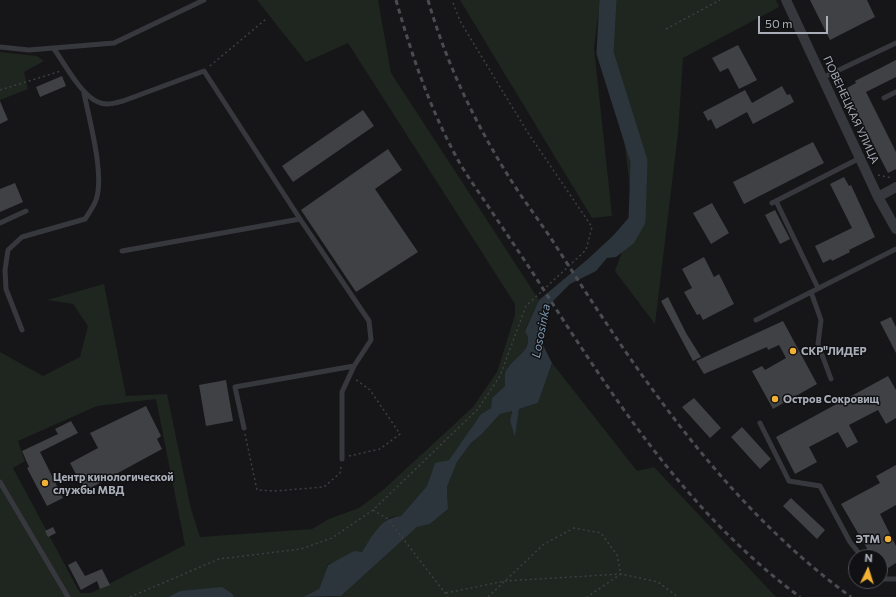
<!DOCTYPE html>
<meta charset="utf-8">
<style>
body{margin:0}
#map{position:relative;width:896px;height:597px;overflow:hidden;background:#161618;font-family:Commissioner,sans-serif}
canvas{display:block}
.north{position:absolute;left:848px;top:549px;width:40px;height:40px;box-sizing:border-box;background:#111113;border:1px solid #4d4f55;border-radius:50%;rotate:4deg;font-size:11px;font-weight:700;line-height:16px;text-align:center;color:#a8adb8}
.north::after{content:'';display:block;margin:auto;width:14px;height:18px;background:#f2b134;clip-path:polygon(50% 0,100% 100%,50% 72%,0 100%)}
.scale{position:absolute;left:758px;top:16px;width:70px;height:18px;box-sizing:border-box;border:2px solid #a8adb8;border-top:0;padding-left:5px;font-size:12px;line-height:14px;white-space:nowrap;color:#a8adb8;-webkit-text-stroke:3px #111113;paint-order:stroke}
</style>
<div id="map">
<canvas width="896" height="597"></canvas>
<div class="north">N</div>
<div class="scale">50 m</div>
</div>
<script>
const c = document.querySelector('canvas').getContext('2d');
c.lineJoin = 'round';
function fill(path, color) {
  c.fillStyle = color;
  c.fill(path, 'evenodd');
}
function strokePath(path, color, width, dash) {
  c.strokeStyle = color;
  c.lineWidth = width;
  c.lineCap = dash ? 'butt' : 'round';
  c.setLineDash(dash || []);
  c.stroke(path);
}
function label(font, color, halo, rows, align = 'center') {
  c.font = font + ' Commissioner,sans-serif';
  c.lineWidth = 3;
  c.setLineDash([]);
  c.textBaseline = 'middle';
  c.strokeStyle = halo;
  c.fillStyle = color;
  for (const [text, x, y, turn = 0] of rows) {
    c.save();
    c.translate(x, y);
    c.rotate((+turn || 0) * Math.PI / 180);
    c.textAlign = isNaN(turn) ? turn : align;
    if (halo) c.strokeText(text, 0, 0);
    c.fillText(text, 0, 0);
    c.restore();
  }
}
fill(new Path2D(`
 M257,0H378L391,73L539,300L525,330C537,350 511,357 505,373C504,376 505,382 505,386L492,398L491,408L481,414L449,460L435,464L427,486L401,516L391,517L377,529L362,552L328,564L319,589L303,597H233L234,594L180,591L168,597H0V352L43,376L80,357L88,326L73,304L47,300L104,284L126,396L167,394L191,509L200,537L312,529L329,519L359,508L383,490L473,407L497,372L515,315V304L348,43L306,62ZM156,399L185,545L91,593H80L13,468L25,461L18,441L97,406Z
 M460,0H600L594,48L612,216L592,218Z
 M614,0H776L779,7L683,58L678,133L655,324L615,271L634,219L613,53Z
 M0,52L37,56L44,61L24,72L28,89L0,100Z
 M552,363L637,471L654,467L776,597H332L341,596L417,527L430,524L448,509L447,487L457,462L471,443L482,434L500,414L512,410L510,421L515,436L519,409L538,403Z`), '#1e261f');
fill(new Path2D(`
 M630,220L642,229L634,243L616,257L607,258L596,271L570,284L548,306L541,341L552,363L538,403L519,409L515,437L510,421L512,411L500,414L482,434L471,443L457,462L447,487L448,509L430,524L417,527L341,596L303,597L319,589L328,565L354,551L362,552C373,535 380,518 401,516L427,486L435,463L449,460L481,414L491,408L492,398L505,386C505,382 504,376 505,373C511,357 537,350 525,331L539,300L588,259Z
 M222,587L234,595L233,597H168L180,591Z`), '#2c353c');
strokePath(new Path2D(`
 M608,0L605,53L639,161L637,221L619,242`), '#2c353c', 17);
fill(new Path2D(`
 M810,0H867L875,17L830,40Z
 M738,45L757,80L739,89L728,68L720,72L712,58Z
 M896,60V77L866,92L896,152V169L888,173L845,89L856,83L855,81Z
 M62,76L66,86L40,97L36,87Z
 M782,86L787,95L790,94L794,102L753,124L747,112L716,129L711,119L708,121L703,112L745,90L752,103Z
 M0,101L8,120L0,124Z
 M363,110L374,126L293,182L282,166Z
 M813,142L824,163L744,204L733,182Z
 M388,149L402,170L375,189L418,252L356,292L301,210Z
 M844,177L849,186L851,185L875,237L849,250L850,252L832,261L831,259L823,263L815,246L852,228L830,184Z
 M15,183L23,202L0,212V189Z
 M712,203L729,233L711,244L693,213Z
 M775,210L790,239L780,244L765,215Z
 M704,257L714,277L719,274L734,304L703,320L700,314L697,315L684,292L692,288L682,269Z
 M668,297L686,333L701,357L693,361L661,301Z
 M891,317L896,327V353L880,322Z
 M783,321L817,384L773,409L752,371L762,366L765,370L786,358L779,345L768,350L767,347L704,374L696,361Z
 M888,376L896,390V418L886,424L878,410L849,425L858,442L847,448L838,432L809,447L817,462L795,474L776,437Z
 M226,380L233,421L206,426L199,385Z
 M694,398L721,428L710,438L682,407Z
 M146,406L161,436L157,439L162,449L85,491L70,463L98,448L90,433Z
 M71,421L78,433L40,452L63,498L47,506L27,468L29,467L22,451L58,434L55,429Z
 M742,427L771,459L760,469L731,437Z
 M896,465V505L880,514L896,546V563L880,573V557H872L841,504L880,483L876,476Z
 M791,498L825,530L817,539L783,506Z
 M53,527L56,533L48,537L45,531Z
 M76,561L85,576L102,569L110,585L100,589L97,581L81,590L68,565Z`), '#404145');
strokePath(new Path2D(`
 M666,29L720,0
 M210,66L266,19
 M0,90L61,71
 M878,175L892,178
 M245,434L257,490L274,491L324,487L340,473L341,467
 M349,456L380,449L400,434L370,390L355,379
 M373,510L388,519L448,597
 M446,593L505,581L621,574L658,582L678,597
 M130,597L219,559L301,549L332,538L373,510L478,409L500,376L526,306L586,250L592,227L528,133L460,21L452,0
 M488,597L544,544L574,528L601,533L617,555L621,574L587,597`), '#3d3f44', 1.5, [2, 3]);
strokePath(new Path2D(`
 M0,47L29,50L114,43L204,0
 M54,49C65,64 81,95 98,102C106,106 115,103 123,101L204,71L300,219L369,321L371,340L354,366L235,387L244,428
 M822,78L896,43
 M884,98L896,92
 M776,201L818,288
 M772,203L860,158
 M0,223L26,211
 M122,251L300,219
 M811,292L821,320L818,344L831,379
 M756,320L896,249
 M22,330L6,289L5,270L8,250L22,237L85,219C89,213 94,206 96,200C105,175 89,119 84,93
 M760,423L789,481L820,486L850,542L862,557
 M342,459V392L354,366
 M0,482L68,597
 M880,579H896`), '#37383d', 5);
strokePath(new Path2D(`
 M786,0L878,197L896,229
 M878,197L896,187`), '#37383d', 10);
strokePath(new Path2D(`
 M396,0C412,56 430,109 458,160C467,176 478,191 488,206C508,236 528,265 547,295C620,408 691,516 800,597
 M428,0C447,66 477,127 514,185C527,205 541,223 554,243C638,374 724,504 851,597`), '#4a4c52', 3, [5, 4]);
for (const [x, y, r, color] of [
 [793,351,4,"#f2b134"],
 [775,399,4,"#f2b134"],
 [45,483,4,"#f2b134"],
 [888,539,4,"#f2b134"]
]) {
  const dot = new Path2D();
  dot.arc(x, y, r, 0, 2 * Math.PI);
  c.fillStyle = color;
  c.fill(dot);
  strokePath(dot, '#111113', 1.5);
}
label('11px', '#a8adb8', '#111113', [
 ["ПОВЕНЕЦКАЯ УЛИЦА",851,110,65]
]);
label('bold 11px', '#a8adb8', '#111113', [
 ["СКР\"ЛИДЕР",801,351],
 ["Остров Сокровищ",783,399],
 ["Центр кинологической",53,477],
 ["службы МВД",53,490],
 ["ЭТМ",880,539,"right"]
], 'left');
label('italic 12px', '#7f9bb3', '#111113', [
 ["Lososinka",541,331,-79]
]);
</script>
